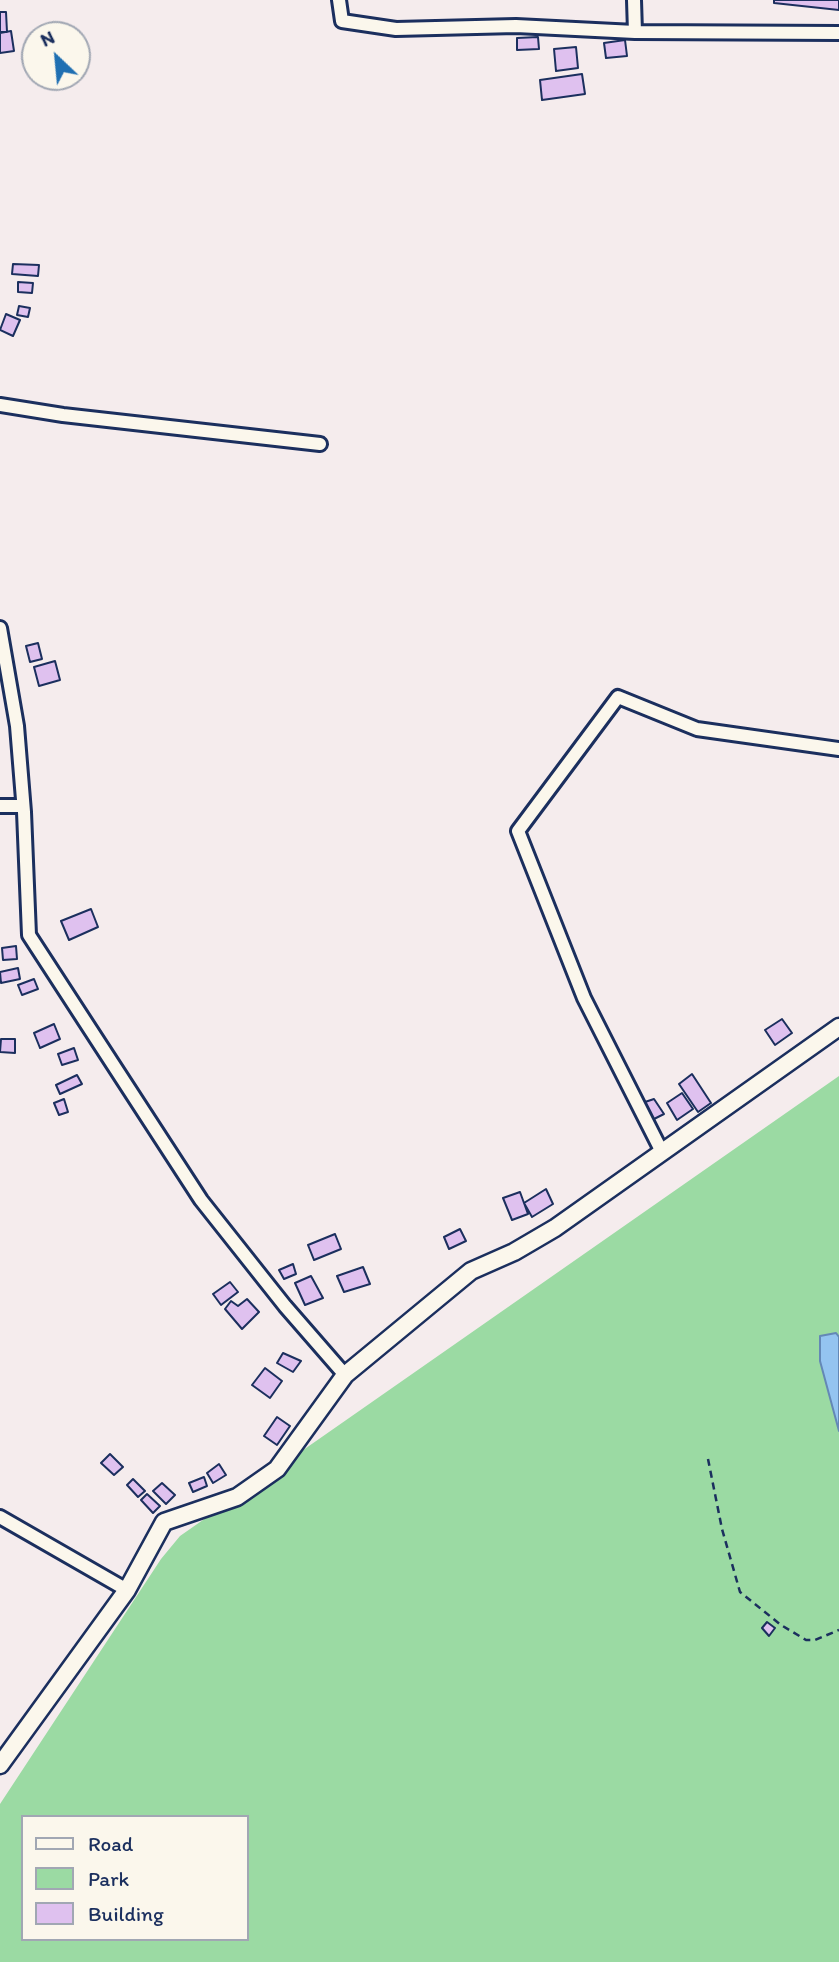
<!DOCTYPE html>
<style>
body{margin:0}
#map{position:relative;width:839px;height:1962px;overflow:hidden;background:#f5eced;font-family:Itim,sans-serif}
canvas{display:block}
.legend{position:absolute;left:21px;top:1815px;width:228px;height:126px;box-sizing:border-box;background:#fbf7ec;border:2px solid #a1a7b3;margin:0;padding:9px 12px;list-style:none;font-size:21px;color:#1b2f5e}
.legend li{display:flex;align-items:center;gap:14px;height:35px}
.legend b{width:35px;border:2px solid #a1a7b3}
.north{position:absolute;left:21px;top:21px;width:70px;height:70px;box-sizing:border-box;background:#fbf7ec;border:2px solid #a1a7b3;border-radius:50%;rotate:334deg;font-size:19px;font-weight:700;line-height:28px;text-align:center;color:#1b2f5e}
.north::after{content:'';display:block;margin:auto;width:24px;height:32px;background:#1f6fb2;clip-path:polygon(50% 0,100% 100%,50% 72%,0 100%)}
</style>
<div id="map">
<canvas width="839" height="1962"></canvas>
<ul class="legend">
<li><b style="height:9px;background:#fbf7ec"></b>Road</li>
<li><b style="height:19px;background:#9bdaa3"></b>Park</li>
<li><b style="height:19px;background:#dfc1ef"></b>Building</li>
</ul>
<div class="north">N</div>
</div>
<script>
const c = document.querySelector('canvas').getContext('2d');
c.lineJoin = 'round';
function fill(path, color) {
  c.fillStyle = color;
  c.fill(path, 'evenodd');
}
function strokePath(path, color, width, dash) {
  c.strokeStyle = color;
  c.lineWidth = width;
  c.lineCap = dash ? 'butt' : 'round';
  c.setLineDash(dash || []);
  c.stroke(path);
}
fill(new Path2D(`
 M839,1076V1962H0V1804L161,1559L180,1536ZM23,1817H247V1939H23Z`), '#9bdaa3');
const water = new Path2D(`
 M836,1333L839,1337V1431L820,1361V1336Z`);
fill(water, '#94c4f0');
strokePath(water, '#6488b6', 2);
const building = new Path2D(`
 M774,0H839V10L774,3Z
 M0,12H6L7,32H0Z
 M11,31L14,51L0,53V33Z
 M538,37L539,49L517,50V38Z
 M625,40L627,56L606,58L604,43Z
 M576,47L578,68L556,71L554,49Z
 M582,74L585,94L542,100L540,80Z
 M13,264L39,265L38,276L12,274Z
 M18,282L33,283L32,293L18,292Z
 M19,306L30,308L28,317L17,315Z
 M6,314L20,320L13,336L0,330Z
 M38,643L42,659L30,662L26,646Z
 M55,661L60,680L39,686L34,667Z
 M91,909L98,927L69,940L61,921Z
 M16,946L17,959L3,960L2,948Z
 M18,968L20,979L1,983L0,972Z
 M34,979L38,989L22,995L18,985Z
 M782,1019L792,1033L775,1045L765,1030Z
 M54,1024L60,1039L40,1048L34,1033Z
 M1,1039H15V1053L0,1052Z
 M74,1048L78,1060L62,1065L58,1054Z
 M692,1074L711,1103L698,1112L679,1084Z
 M77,1075L82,1084L60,1094L56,1085Z
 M682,1093L693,1109L677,1120L667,1103Z
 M64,1099L68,1112L59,1115L54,1103Z
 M654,1099L664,1114L652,1120L642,1103Z
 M546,1189L553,1204L532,1217L524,1203Z
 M520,1192L528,1214L512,1220L503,1198Z
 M460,1229L466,1241L449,1249L444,1237Z
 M335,1234L341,1249L314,1260L308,1245Z
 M293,1264L296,1274L284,1279L279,1270Z
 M363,1267L370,1284L344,1292L337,1276Z
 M311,1276L323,1298L305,1305L295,1283Z
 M230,1282L238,1292L221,1305L213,1294Z
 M247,1299L259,1312L242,1329L225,1309L231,1301L238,1306Z
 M283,1353L301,1361L293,1372L277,1363Z
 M265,1368L282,1381L270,1398L252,1385Z
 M277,1417L290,1426L277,1445L264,1436Z
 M110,1454L123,1467L114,1475L101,1463Z
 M219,1464L226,1475L213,1483L207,1473Z
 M204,1477L207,1486L193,1492L189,1483Z
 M133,1479L145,1491L138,1497L127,1485Z
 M162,1483L175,1495L166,1504L153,1491Z
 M147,1494L160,1506L153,1513L141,1500Z
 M767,1622L775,1628L769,1636L762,1628Z`);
fill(building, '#dfc1ef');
strokePath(building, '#1b2f5e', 2);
const minor = new Path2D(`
 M339,0L342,21L396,29L516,26L635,32L839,33
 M634,0L635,32
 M0,405L63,415L320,444
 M0,628L17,726L24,812L29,935L201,1200L285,1306L345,1375
 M0,806H23
 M662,1152L584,998L518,831L618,697L697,729L839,749
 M0,1517L127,1590`);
const secondary = new Path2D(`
 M0,1765L127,1590L164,1522L237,1497L277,1469L345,1375L471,1271L514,1252L555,1228L839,1027`);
strokePath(minor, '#1b2f5e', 18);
strokePath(secondary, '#1b2f5e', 21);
strokePath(new Path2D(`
 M708,1459L722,1529L740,1592L781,1625L806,1640H815L839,1630`), '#1b2f5e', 2.5, [7, 5]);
strokePath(minor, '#fbf7ec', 12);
strokePath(secondary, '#fbf7ec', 16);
</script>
